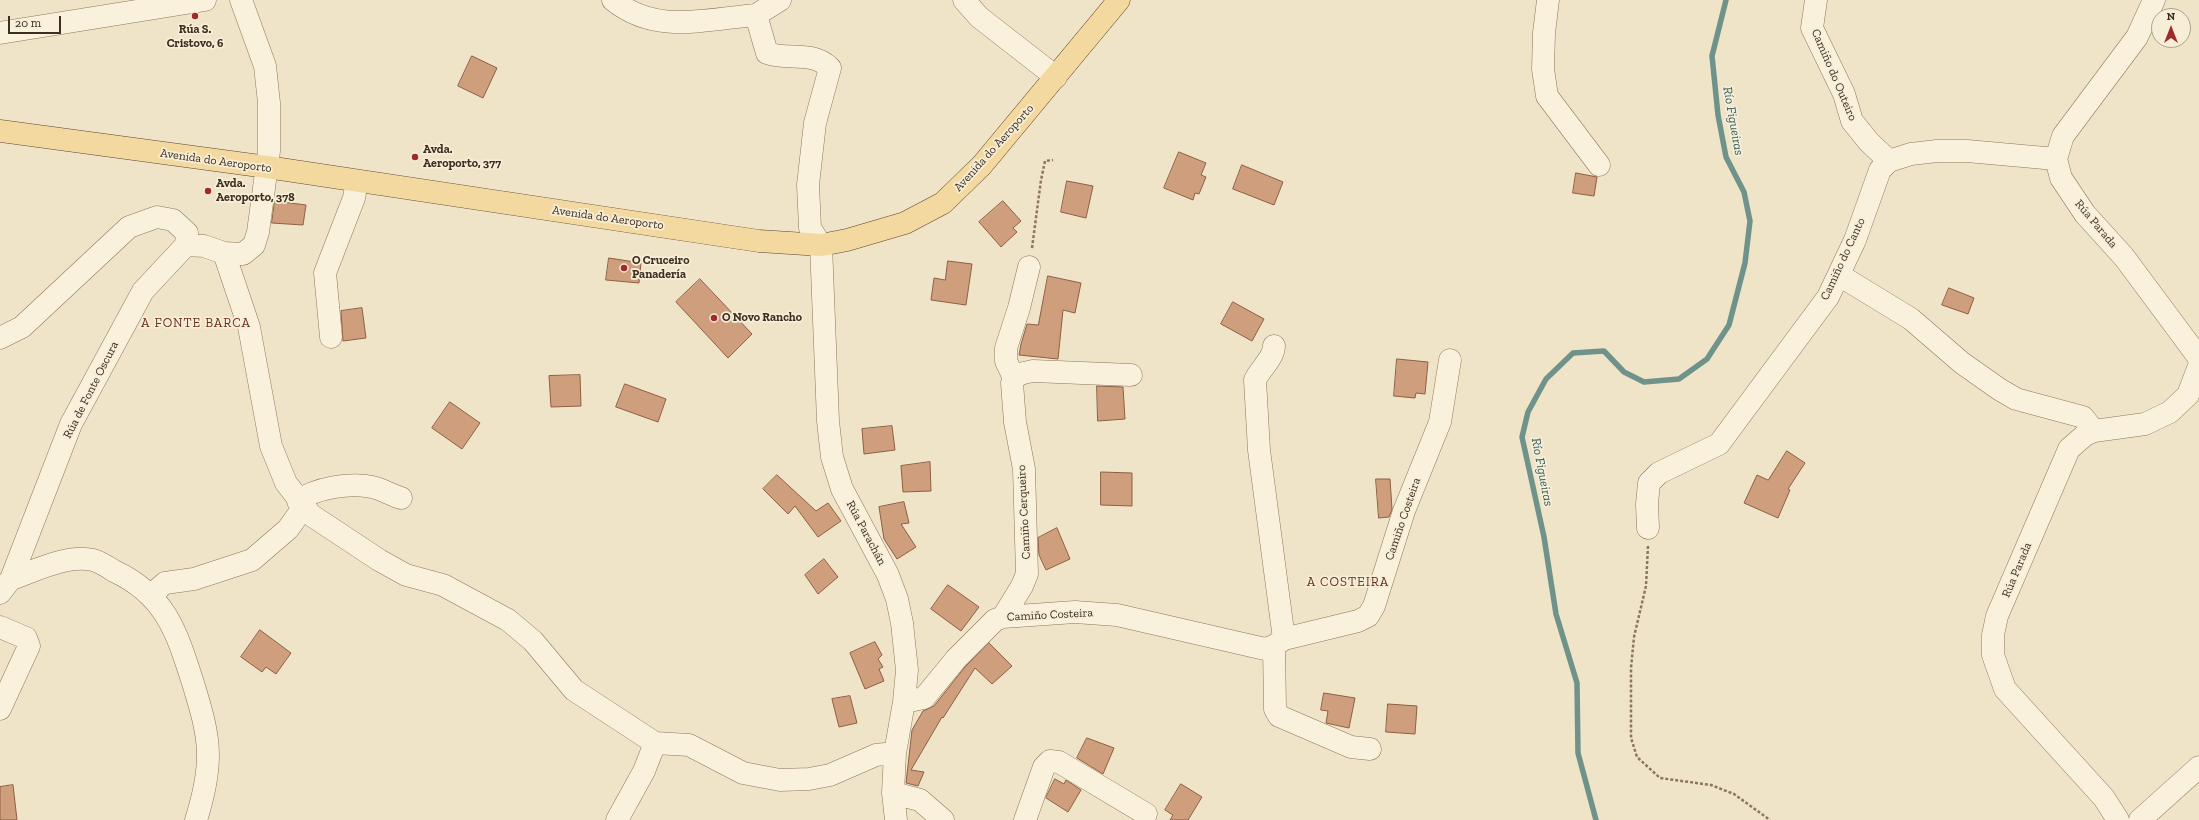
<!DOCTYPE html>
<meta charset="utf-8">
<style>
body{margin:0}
#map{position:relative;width:2199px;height:820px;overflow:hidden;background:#f0e4c8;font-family:"Zilla Slab",serif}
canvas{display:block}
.north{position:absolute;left:2151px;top:8px;width:40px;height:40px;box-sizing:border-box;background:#f7eed8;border:1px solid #ada18e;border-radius:50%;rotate:0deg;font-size:11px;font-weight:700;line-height:16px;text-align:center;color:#3d2e20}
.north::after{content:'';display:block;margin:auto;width:14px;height:18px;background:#9e2a2b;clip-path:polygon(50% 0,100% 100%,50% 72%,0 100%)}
.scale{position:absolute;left:8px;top:16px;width:53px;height:18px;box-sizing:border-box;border:2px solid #3d2e20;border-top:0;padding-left:5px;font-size:12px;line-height:14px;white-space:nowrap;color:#3d2e20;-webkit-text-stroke:3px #f7eed8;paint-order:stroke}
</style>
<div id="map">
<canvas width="2199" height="820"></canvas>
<div class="north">N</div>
<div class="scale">20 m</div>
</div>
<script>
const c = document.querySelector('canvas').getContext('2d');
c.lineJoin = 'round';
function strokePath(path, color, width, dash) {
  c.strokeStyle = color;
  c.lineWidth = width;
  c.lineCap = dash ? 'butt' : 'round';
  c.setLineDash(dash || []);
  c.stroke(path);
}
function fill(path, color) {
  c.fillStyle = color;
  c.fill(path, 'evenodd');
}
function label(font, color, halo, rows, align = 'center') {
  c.font = font + ' "Zilla Slab",serif';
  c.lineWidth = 3.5;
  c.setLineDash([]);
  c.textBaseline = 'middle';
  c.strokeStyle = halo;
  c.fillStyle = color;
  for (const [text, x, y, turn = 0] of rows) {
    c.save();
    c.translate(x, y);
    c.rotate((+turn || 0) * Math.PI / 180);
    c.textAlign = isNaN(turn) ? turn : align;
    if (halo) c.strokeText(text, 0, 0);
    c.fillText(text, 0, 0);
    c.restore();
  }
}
strokePath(new Path2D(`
 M1596,820L1578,753L1577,683L1556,614L1544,537L1522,437L1528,412L1546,379L1573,353L1604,351L1624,372L1644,382L1679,379L1707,359L1729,325L1745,263L1750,221L1744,192L1726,157L1718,115L1712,56L1726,0`), '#6f938a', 5.5);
const building = new Path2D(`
 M472,56L497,68L483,98L458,86Z
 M1179,152L1206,163L1201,175L1206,177L1199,194L1195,193L1193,200L1164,188Z
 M1242,165L1283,182L1274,205L1233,189Z
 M1576,173L1597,177L1594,196L1573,193Z
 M1067,181L1093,186L1086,218L1061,212Z
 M275,201L306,205L303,225L272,223Z
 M1003,201L1021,221L1013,228L1017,232L1001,247L979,222Z
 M609,258L641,263L639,283L606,280Z
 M948,261L972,264L966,305L931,300L934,278L945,280Z
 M1048,276L1081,283L1075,313L1063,310L1058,359L1019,355L1021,344L1027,324L1038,325Z
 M700,279L752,334L728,358L676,302Z
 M1949,288L1974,298L1968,314L1942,305Z
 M1233,302L1264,319L1252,341L1221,324Z
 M362,308L366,338L343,341L341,311Z
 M1397,359L1428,362L1425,394L1416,393L1415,398L1394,396Z
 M580,375L581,406L551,407L549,376Z
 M625,384L666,399L658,422L616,407Z
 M1097,386L1123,387L1125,419L1098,421Z
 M450,402L480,423L462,449L432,428Z
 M892,426L895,450L864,454L862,429Z
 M1787,451L1805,463L1788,489L1790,490L1778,518L1744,503L1757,475L1768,480Z
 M930,462L931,491L903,492L901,466Z
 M1101,472L1132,473V506L1101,505Z
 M777,475L816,511L828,503L841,521L818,537L795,506L788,514L763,489Z
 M1376,479H1390L1392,509L1389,517L1379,518Z
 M904,502L909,523L901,524L916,547L897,559L884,539L879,507Z
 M1057,528L1070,559L1046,570L1039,555L1038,538Z
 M824,559L838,577L818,594L805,575Z
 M948,585L979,607L961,631L931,609Z
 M260,630L291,653L276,674L266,667L262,672L241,657Z
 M875,642L882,655L878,659L883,667L879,669L884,681L865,689L850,653Z
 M989,643L1012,666L992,684L975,668L943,718L942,717L911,770L924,772L918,786L906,783L912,730L923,711L934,706L965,667Z
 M1324,693L1355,698L1349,728L1326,723L1328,711L1321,710Z
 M850,696L857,723L839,727L832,699Z
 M1388,704L1417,706L1415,734L1386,732Z
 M1087,738L1114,748L1103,774L1077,758Z
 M1055,779L1064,784L1066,780L1081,790L1068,812L1046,798Z
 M1181,784L1202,797L1188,820H1170L1173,815L1165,810Z
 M13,785L17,820H0V787Z`);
fill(building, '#cf9f7d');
strokePath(building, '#8d5f41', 1);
const minor = new Path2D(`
 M613,0C656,35 706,19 756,15L767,53C788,61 812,50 830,68L815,123L808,185L810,228L821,245L828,421L832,457L842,489L888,575L897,599L902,623L907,670L904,702L895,753L893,793L896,820
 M964,0L979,17L1056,77
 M1548,0L1544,33L1543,69L1547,96L1599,165
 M1816,0L1812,28L1844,94L1852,121L1869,142L1889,161
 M2154,0L2137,37L2063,136L2056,159L2061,178L2085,214L2124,257L2199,358
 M756,15L780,0
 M0,33L205,0
 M186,245L204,246L224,253L243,254L254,245L258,232L269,151V103L265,66L241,0
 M224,253L249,327L271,446L286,483L311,515L379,560L406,575L443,585L508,620L533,641L574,690L655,743L689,745L743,773L780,780L809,779L830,775L876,755L895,753
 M1839,275L1911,319L1962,363L1999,389L2016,399L2083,417L2094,431
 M331,337L325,273L354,198L357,181
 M0,338L22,327L129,227L157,217L173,220L187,233L186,245L143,291L71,424L11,579L0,593
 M1274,346C1274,358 1260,369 1255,380L1259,450L1284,639
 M1014,378L1006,361V348L1019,308L1029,267
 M298,501C315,488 351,482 372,487C382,489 391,495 401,498
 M1648,528L1647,504L1649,483L1659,473L1719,444L1828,297L1855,240L1880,170L1889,161L1911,154L1937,151H1967L2056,159
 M11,579C35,571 67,554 93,560C100,562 108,567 114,571C166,595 177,633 193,683C200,706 208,731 208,755C208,778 203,798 196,820
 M151,595L165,583L194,579L252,560L288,529L303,508
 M1003,617L1022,586L1027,574L1024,469L1015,422L1012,383C1016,373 1024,373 1033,371L1131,375
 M0,627L26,638L29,646L0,709
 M1274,646L1275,709L1279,716L1351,747L1370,749
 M904,702L924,698L956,659L995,620L1003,617L1075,612L1117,615L1265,649L1274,646L1284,639L1358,621L1368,616L1374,606L1404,511L1440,422L1450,360
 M893,793L920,800L943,820
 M617,820L644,771L655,743
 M1025,820L1044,767L1050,761L1059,762L1146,814
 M2118,820L2104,798L2005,689L1993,655V635L1997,616L2069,449L2085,435L2094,431L2145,424L2170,412L2188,395L2199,366
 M2140,820L2199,767`);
const major = new Path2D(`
 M0,131L267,167L759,241L821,245L847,240L905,223L943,203L982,165L1119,0`);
strokePath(minor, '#8d765c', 23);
strokePath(major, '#5b4430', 23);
strokePath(new Path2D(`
 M1032,248L1041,180L1045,161L1053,160
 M1648,546L1646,586L1634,637L1631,668V738L1637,757L1660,778L1711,785L1734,794L1770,820`), '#8d765c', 2.5, [3, 2]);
strokePath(minor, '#faf1dc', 22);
strokePath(major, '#f3d9a0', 22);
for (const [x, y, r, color] of [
 [195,16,4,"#9e2a2b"],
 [415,157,4,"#9e2a2b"],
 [208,191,4,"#9e2a2b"],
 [624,268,4,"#9e2a2b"],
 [714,318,4,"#9e2a2b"]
]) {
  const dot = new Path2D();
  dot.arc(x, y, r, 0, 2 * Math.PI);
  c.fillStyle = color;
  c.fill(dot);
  strokePath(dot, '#f7eed8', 1.5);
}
label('bold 12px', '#3d2e20', '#f7eed8', [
 ["Rúa S.",195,30,"center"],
 ["Cristovo, 6",195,44,"center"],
 ["Avda.",423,150],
 ["Aeroporto, 377",423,164],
 ["Avda.",216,184],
 ["Aeroporto, 378",216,198],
 ["O Cruceiro",632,261],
 ["Panadería",632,275],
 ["O Novo Rancho",722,318]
], 'left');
label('12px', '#3d2e20', '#f7eed8', [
 ["Camiño do Outeiro",1834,75,67],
 ["Avenida do Aeroporto",994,148,-48],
 ["Avenida do Aeroporto",216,161,8],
 ["Avenida do Aeroporto",608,218,8],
 ["Rúa Parada",2096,224,50],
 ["Camiño do Canto",1843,259,-65],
 ["Rúa de Fonte Oscura",91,390,-63],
 ["Camiño Cerqueiro",1024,512,-93],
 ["Camiño Costeira",1403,519,-71],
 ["Rúa Parachán",866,533,62],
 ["Rúa Parada",2017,570,-67],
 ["Camiño Costeira",1050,615,-3]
]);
label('italic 13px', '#2f5d5a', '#f7eed8', [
 ["Río Figueiras",1733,121,80],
 ["Río Figueiras",1542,472,79]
]);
c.letterSpacing = '1px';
label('13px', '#6b2e1e', '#f7eed8', [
 ["A FONTE BARCA",196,323],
 ["A COSTEIRA",1348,582]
]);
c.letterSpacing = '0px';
</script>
